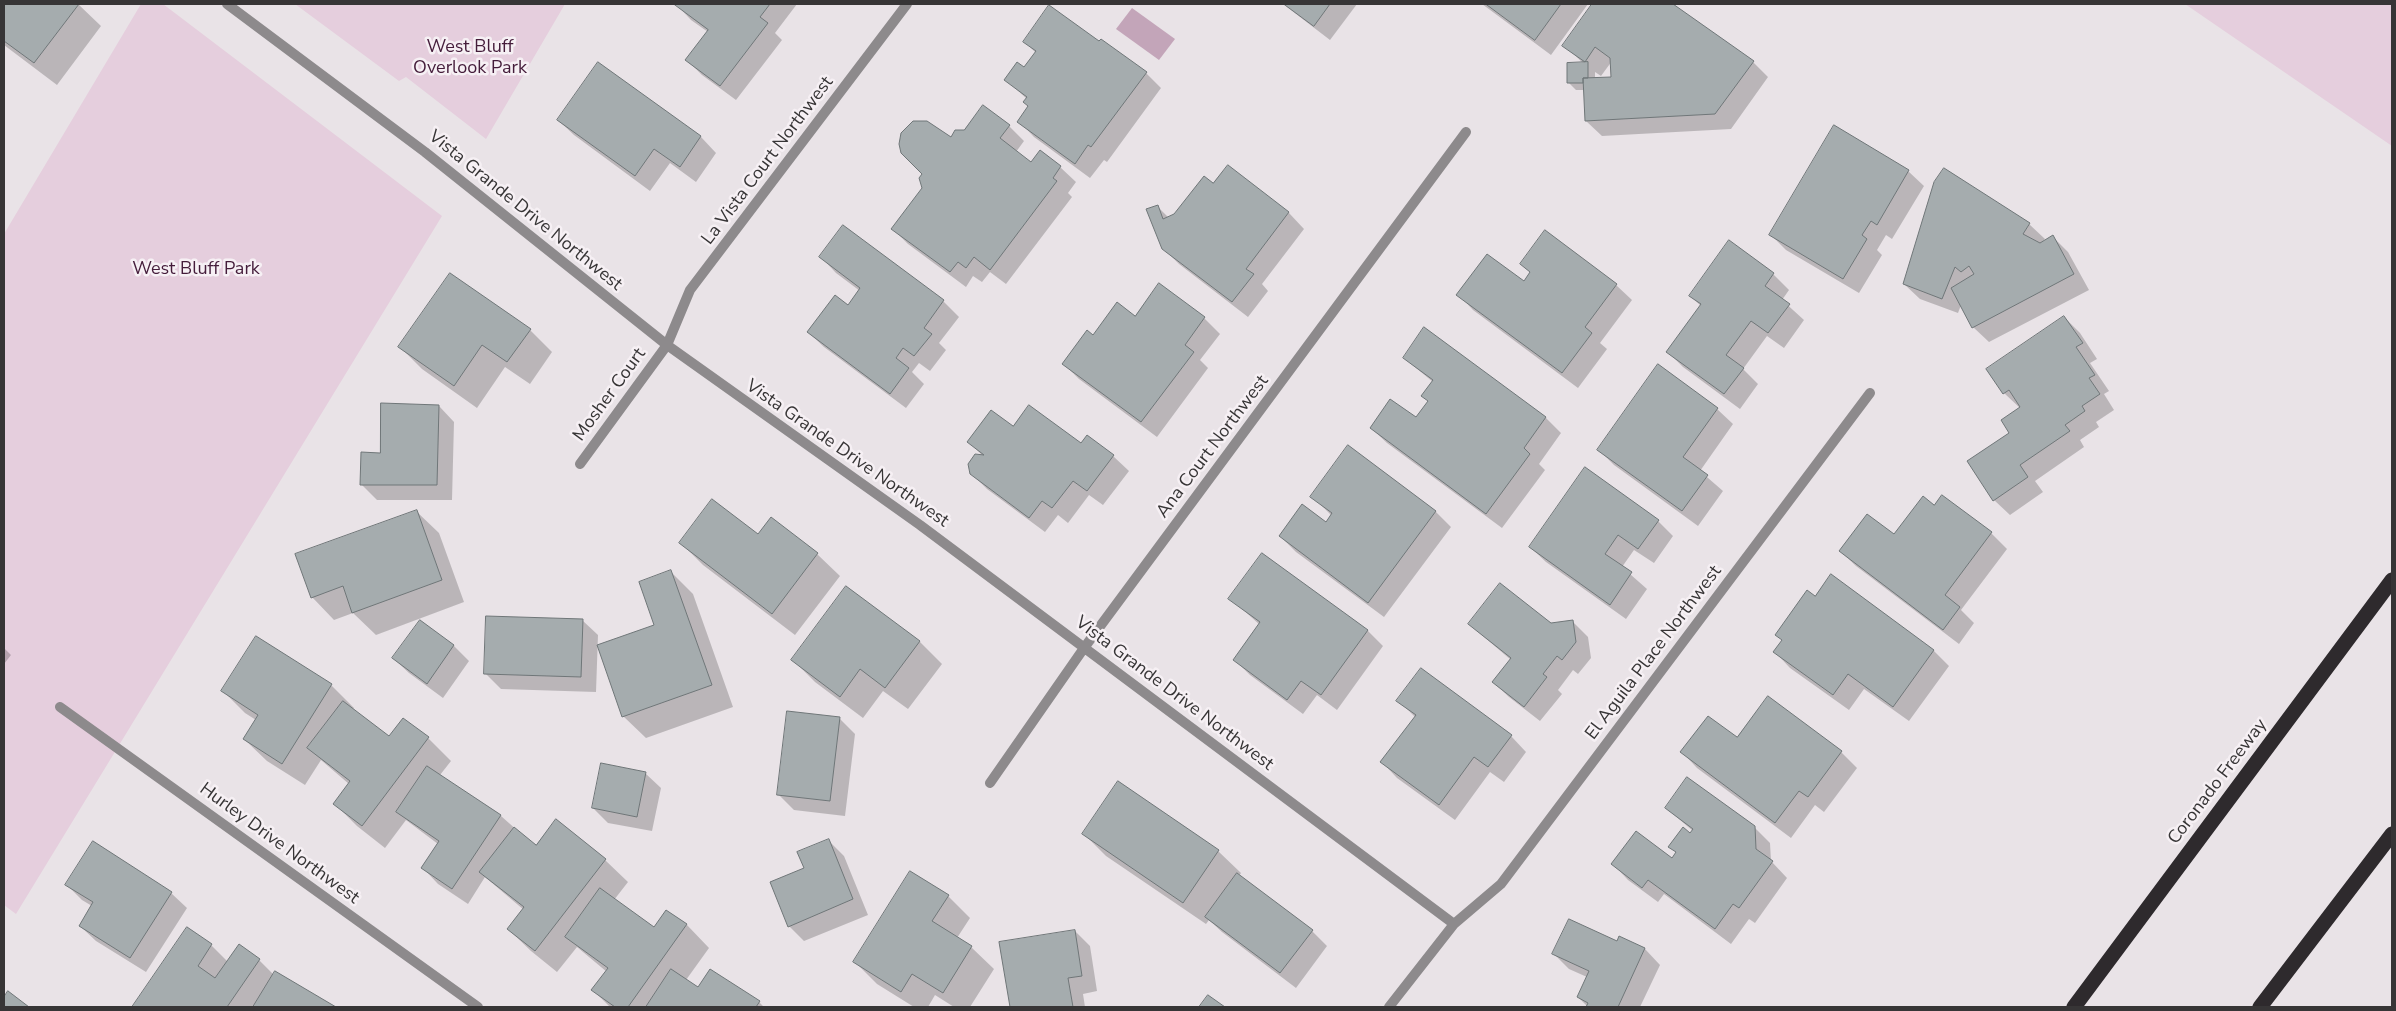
<!DOCTYPE html>
<style>
body{margin:0}
#map{position:relative;width:2396px;height:1011px;overflow:hidden;background:#e9e3e7;font-family:"Nunito Sans",sans-serif}
canvas{display:block}
.frame{position:absolute;inset:0;border:5px solid #373536;pointer-events:none}
</style>
<div id="map">
<canvas width="2396" height="1011"></canvas>
<div class="frame"></div>
</div>
<script>
const c = document.querySelector('canvas').getContext('2d');
c.lineJoin = 'round';
function fill(path, color) {
  c.fillStyle = color;
  c.fill(path, 'evenodd');
}
function strokePath(path, color, width, dash) {
  c.strokeStyle = color;
  c.lineWidth = width;
  c.lineCap = dash ? 'butt' : 'round';
  c.setLineDash(dash || []);
  c.stroke(path);
}
function label(font, color, halo, rows, align = 'center') {
  c.font = font + ' "Nunito Sans",sans-serif';
  c.lineWidth = 5;
  c.setLineDash([]);
  c.textBaseline = 'middle';
  c.strokeStyle = halo;
  c.fillStyle = color;
  for (const [text, x, y, turn = 0] of rows) {
    c.save();
    c.translate(x, y);
    c.rotate((+turn || 0) * Math.PI / 180);
    c.textAlign = isNaN(turn) ? turn : align;
    if (halo) c.strokeText(text, 0, 0);
    c.fillText(text, 0, 0);
    c.restore();
  }
}
fill(new Path2D(`
 M141,4H163L442,216L16,914L4,905V234Z
 M295,4H565L486,139L406,77L399,81Z
 M2185,4H2392V146Z`), '#e5cedd');
fill(new Path2D(`
 M1132,8L1175,39L1159,60L1116,29Z`), '#c3a5b9');
fill(new Path2D(`
 M4,4H78L101,26L57,85L4,45Z
 M676,4H797L775,33L782,40L736,100L702,75L687,60L708,32L691,20Z
 M1283,4H1357L1330,40Z
 M1482,4H1588L1551,55Z
 M1593,4H1671L1753,62L1768,77L1731,129L1602,136L1586,121L1585,90H1576L1569,83L1584,64L1564,45ZM1612,61L1613,78L1595,79V72L1601,76Z
 M1024,41L1099,43L1146,73L1161,88L1107,162L1104,160L1090,178L1034,137L1019,121L1029,107L1027,99L1005,79L1024,69L1036,53Z
 M599,64L701,137L716,153L696,182L670,163L650,191L574,135L558,120Z
 M914,122L952,138L1009,126L1024,141L1016,152L1031,164L1060,167L1076,182L1068,193L1072,197L1006,284L990,272L982,282L973,276L966,287L908,244L893,229L923,188L924,174L902,133Z
 M1228,166L1289,213L1304,229L1262,284L1268,291L1248,317L1179,264L1163,248L1157,206L1169,218L1214,185Z
 M1908,171L1924,186L1892,239L1886,235L1877,250L1882,255L1859,293L1786,250L1770,234Z
 M2029,224L2045,239L2041,244L2053,237L2068,252L2089,290L1989,342L1973,327L1961,305L1958,313L1920,299L1904,284Z
 M843,227L943,301L959,317L939,343L946,350L930,371L919,363L912,372L924,384L906,408L824,347L808,332L848,307L860,291L836,273L821,257Z
 M1730,242L1773,274L1789,290L1782,300L1804,320L1784,348L1767,336L1743,369L1758,384L1740,409L1683,367L1668,352L1701,306L1690,296Z
 M1521,264L1616,285L1632,300L1600,343L1607,349L1578,388L1473,310L1458,294L1524,283L1531,273Z
 M1160,285L1204,318L1220,334L1200,360L1208,368L1157,437L1079,379L1064,364L1093,336L1135,318Z
 M2064,317L2080,333L2097,359L2090,363L2109,391L2104,394L2114,410L2096,422L2099,427L2080,440L2084,447L2035,481L2043,492L2010,515L1994,500L2010,433L2020,408L2004,393Z
 M1425,329L1546,418L1561,433L1539,464L1545,470L1502,528L1387,443L1371,428L1416,419L1429,402L1423,396L1433,382L1404,358Z
 M530,330L552,352L530,384L505,367L477,408L422,369L400,347Z
 M1658,366L1717,409L1733,424L1700,471L1723,491L1698,526L1614,465L1598,449Z
 M439,406L454,422L452,500H377L361,484L381,454Z
 M1014,428L1081,444L1088,436L1113,456L1129,471L1103,505L1089,495L1068,523L1058,515L1045,532L987,489L971,473L983,456L969,442Z
 M1348,447L1436,512L1451,527L1384,617L1296,552L1280,536L1326,523L1332,516L1312,496Z
 M1942,496L1991,533L2007,549L1961,610L1974,623L1959,644L1856,566L1840,551L1895,535L1935,506Z
 M416,511L439,533L464,602L376,635L353,613L334,620L312,597Z
 M1658,521L1673,536L1654,563L1634,550L1622,567L1647,589L1626,619L1546,562L1530,547Z
 M758,536L817,554L840,576L795,635L703,565L680,542Z
 M1262,554L1368,631L1383,646L1337,710L1317,695L1303,714L1250,675L1235,660L1260,625L1230,598Z
 M671,572L693,594L733,707L646,738L623,716L656,626Z
 M1831,576L1934,651L1949,666L1909,721L1864,689L1849,710L1790,668L1775,652Z
 M846,588L920,642L942,664L908,709L883,691L863,718L815,682L793,660Z
 M582,620L598,635L596,692L501,689L485,673Z
 M1572,621L1588,637L1591,658L1578,674L1573,670L1558,690L1562,694L1540,721L1509,697L1493,682L1511,660L1469,624H1550Z
 M420,622L454,646L469,661L443,698L409,673L393,658Z
 M256,638L331,685L354,708L353,709L390,738L403,719L428,738L451,761L440,775L501,816L536,847L556,821L605,860L628,882L614,900L654,929L666,911L687,925L709,948L686,980L699,988L759,1002L764,1007H610L593,990L607,972L577,947L557,972L531,951L508,929L524,910L485,877L468,904L438,884L423,868L438,844L406,820L385,848L357,826L335,804L349,784L321,760L305,785L267,761L244,739L256,720L245,713L223,691Z
 M4,648L11,655L4,664Z
 M1768,698L1841,752L1857,768L1824,812L1815,805L1791,838L1697,768L1682,752L1737,739Z
 M1398,700L1511,736L1526,752L1504,782L1490,772L1455,820L1397,778L1382,762L1415,717Z
 M839,718L855,734L845,816L794,810L779,795Z
 M645,773L661,788L652,831L608,823L593,808Z
 M1666,808L1754,827L1770,843L1771,861L1787,878L1755,923L1749,919L1731,944L1664,894L1658,902L1628,880L1613,864L1672,860L1677,853L1670,847L1693,831Z
 M1084,834L1218,851L1241,873L1239,876L1312,931L1327,946L1296,988L1222,932L1209,920L1206,924L1106,856Z
 M829,841L844,856L868,915L804,941L789,926L806,869Z
 M67,885L171,893L187,908L146,972L96,941L80,926L92,906L82,900Z
 M948,896L970,918L957,938L971,947L994,969L970,1007H954L935,995L928,1007H914L877,984L855,962Z
 M188,928L211,945L228,962L259,960L274,975L276,973L333,1007H133Z
 M1075,931L1090,946L1097,991L1083,994L1085,1007H1011L1000,943Z
 M1620,938L1645,949L1660,965L1640,1007H1588L1578,997L1587,977L1569,969L1554,954L1618,943Z`), '#0003');
const building = new Path2D(`
 M4,4H79L34,63L4,41Z
 M674,4H770L760,17L768,23L720,86L685,60L708,30Z
 M1284,4H1330L1314,26Z
 M1486,4H1561L1535,40Z
 M1592,4H1673L1754,61L1715,114L1585,121L1583,78L1611,77L1610,58L1595,47L1585,62L1562,46Z
 M1049,5L1099,41L1101,39L1147,72L1091,147L1088,145L1075,164L1017,122L1028,106L1023,102L1027,97L1004,80L1017,62L1024,67L1036,51L1023,42Z
 M598,62L701,136L680,167L654,149L635,176L557,120Z
 M1588,62V78H1583V83H1567V63Z
 M983,105L1010,125L1000,138L1031,162L1040,150L1061,166L1053,178L1057,181L990,270L974,257L966,268L958,262L950,272L891,229L922,188L919,178L922,174L901,153L899,144L901,133L913,121H927L951,137L955,130H964Z
 M1834,125L1909,170L1877,225L1871,221L1862,235L1867,239L1843,279L1769,235Z
 M1228,165L1289,212L1246,269L1254,274L1232,302L1162,249L1146,209L1158,205L1163,219L1174,214L1204,176L1213,183Z
 M1944,168L2030,223L2023,234L2040,243L2053,235L2074,274L1972,328L1951,288L1974,274L1969,266L1961,272L1955,267L1942,299L1903,284L1934,182Z
 M843,225L944,300L924,328L932,334L914,356L903,348L896,358L909,368L890,394L807,332L835,295L848,305L860,288L819,257Z
 M1545,230L1617,284L1585,327L1592,333L1562,373L1456,295L1487,254L1524,281L1530,272L1520,264Z
 M1729,240L1774,273L1765,286L1790,304L1768,333L1751,321L1726,355L1744,368L1724,394L1666,352L1701,304L1689,296Z
 M450,273L531,329L507,362L482,345L454,386L398,347Z
 M1159,283L1205,317L1185,345L1194,352L1141,422L1062,364L1087,330L1093,335L1117,302L1135,316Z
 M2064,316L2083,343L2076,347L2095,375L2089,378L2100,394L2082,406L2085,411L2065,425L2070,431L2020,465L2028,477L1993,501L1967,461L2009,433L2001,420L2020,407L2009,390L2003,394L1986,369Z
 M1424,327L1546,417L1524,448L1530,454L1486,514L1370,428L1390,399L1416,417L1428,401L1421,396L1433,380L1403,358Z
 M1658,364L1718,408L1683,457L1708,475L1682,511L1597,450Z
 M381,403L439,405L437,485H360L361,452L380,453Z
 M1029,405L1081,443L1087,435L1114,455L1087,491L1073,481L1052,508L1042,501L1029,518L970,474L968,464L975,454L984,455L967,442L991,410L1013,426Z
 M1348,445L1436,511L1368,603L1279,536L1302,504L1326,522L1332,513L1310,497Z
 M1585,467L1659,520L1638,549L1618,535L1605,554L1632,572L1610,605L1529,547Z
 M1942,495L1992,532L1945,595L1960,607L1943,630L1839,551L1867,514L1894,534L1923,496L1934,505Z
 M712,499L758,534L771,517L818,553L772,614L679,543Z
 M417,510L442,580L352,613L343,586L311,598L295,554Z
 M1262,553L1368,630L1321,695L1301,681L1287,700L1233,660L1260,622L1228,599Z
 M671,570L712,685L622,717L597,645L654,625L639,582Z
 M1831,574L1934,650L1893,707L1848,674L1833,695L1773,652L1782,640L1775,635L1807,590L1815,596Z
 M1500,583L1551,623L1573,620L1576,642L1562,660L1557,656L1543,674L1547,677L1524,707L1492,682L1511,658L1468,624Z
 M846,586L920,641L885,688L860,669L840,697L791,660Z
 M486,616L583,619L581,677L484,674Z
 M420,620L454,645L427,684L392,658Z
 M256,636L332,684L282,764L243,739L258,715L221,691Z
 M1421,668L1512,735L1488,767L1474,757L1439,805L1380,762L1416,715L1396,701Z
 M1768,696L1842,751L1808,797L1799,791L1775,823L1680,752L1708,716L1737,737Z
 M343,701L389,736L403,718L429,737L362,826L333,804L350,781L307,748Z
 M787,711L840,717L830,801L777,795Z
 M601,763L646,772L637,817L592,808Z
 M427,766L501,815L452,889L421,868L439,841L396,812Z
 M1687,777L1755,826L1756,849L1773,861L1739,908L1733,904L1715,929L1648,880L1642,888L1611,864L1636,831L1672,858L1676,852L1668,847L1683,827L1690,833L1693,829L1665,808Z
 M1118,781L1219,850L1183,903L1082,834Z
 M556,819L606,859L535,951L507,929L524,907L479,872L514,827L536,845Z
 M829,839L853,899L788,927L770,882L804,868L797,852Z
 M93,841L172,892L130,958L79,926L93,902L65,885Z
 M910,871L949,895L932,921L972,946L943,993L912,974L901,992L853,962Z
 M1237,873L1313,930L1280,973L1205,917Z
 M600,888L654,927L666,910L687,924L628,1007H615L591,990L608,968L565,937Z
 M1569,919L1617,941L1619,936L1645,948L1618,1007H1586L1588,1003L1577,997L1589,971L1552,954Z
 M187,927L212,944L198,966L215,978L239,944L260,959L227,1007H132Z
 M1075,930L1082,976L1068,978L1073,1007H1010L999,942Z
 M671,969L698,987L710,969L760,1001L756,1007H646Z
 M275,971L336,1007H253Z
 M8,991L29,1007H4V997Z
 M1208,995L1225,1007H1199Z`);
fill(building, '#a5acae');
strokePath(building, '#6f7678', 1);
strokePath(new Path2D(`
 M227,4L425,152L667,345L920,525L1454,924
 M580,464L667,345L690,290L907,4
 M60,707L478,1007
 M990,783L1084,648L1466,132
 M1389,1007L1454,924L1501,884L1870,393`), '#8d8a8c', 10);
strokePath(new Path2D(`
 M2074,1007L2392,580
 M2260,1007L2392,834`), '#2e2a2d', 15);
label('18px', '#441c3a', '#f6f0f4', [
 ["West Bluff",470,48],
 ["Overlook Park",470,69],
 ["West Bluff Park",196,270]
]);
label('18px', '#373536', '#f6f0f4', [
 ["La Vista Court Northwest",768,161,-53],
 ["Vista Grande Drive Northwest",525,211,39],
 ["Mosher Court",610,395,-54],
 ["Ana Court Northwest",1213,447,-53],
 ["Vista Grande Drive Northwest",847,454,35],
 ["El Aguila Place Northwest",1654,653,-53],
 ["Vista Grande Drive Northwest",1174,694,37],
 ["Coronado Freeway",2218,782,-53],
 ["Hurley Drive Northwest",279,844,36]
]);
</script>
